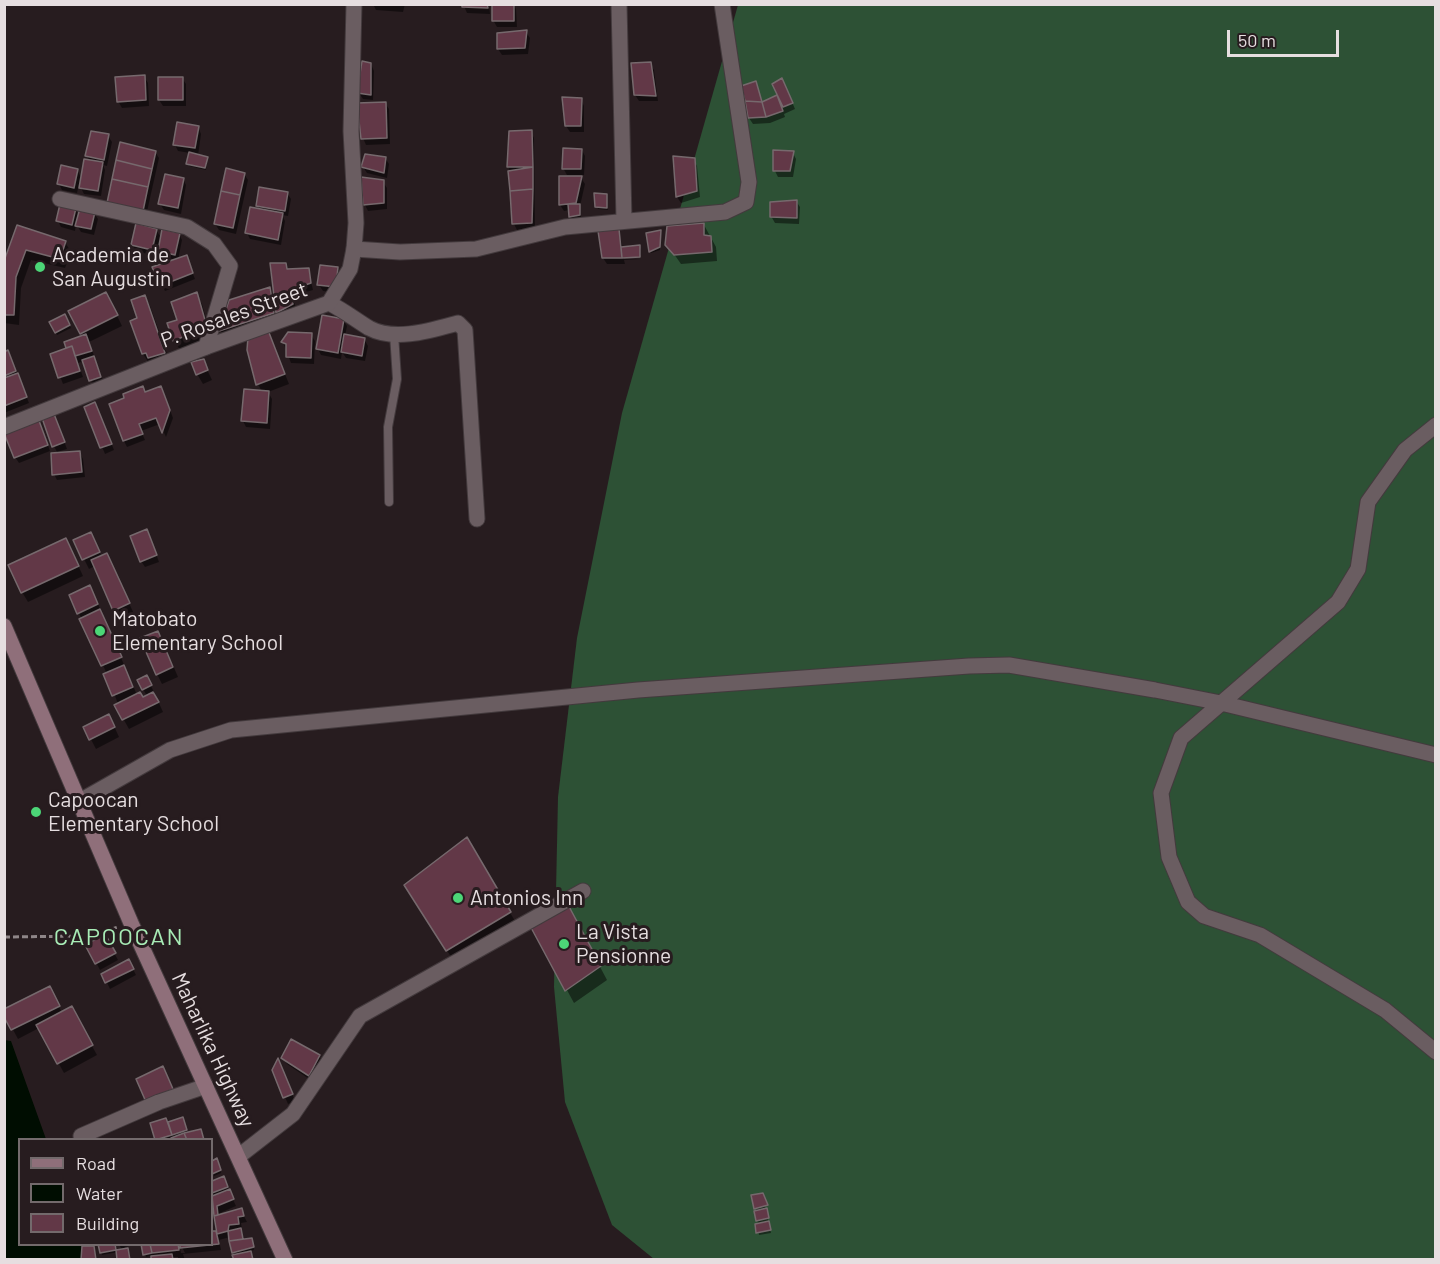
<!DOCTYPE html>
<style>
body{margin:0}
#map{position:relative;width:1440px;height:1264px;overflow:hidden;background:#271c1f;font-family:Barlow,sans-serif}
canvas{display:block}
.frame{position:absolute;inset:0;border:6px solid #e6dee0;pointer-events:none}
.legend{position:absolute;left:18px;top:1138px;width:195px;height:108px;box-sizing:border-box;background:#271c1f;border:2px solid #736a6c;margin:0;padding:8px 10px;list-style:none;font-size:18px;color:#e6dee0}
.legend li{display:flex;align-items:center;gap:12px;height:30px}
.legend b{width:30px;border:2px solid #736a6c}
.scale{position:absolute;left:1227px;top:30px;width:112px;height:27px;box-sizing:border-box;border:3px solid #e6dee0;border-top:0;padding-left:8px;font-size:18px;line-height:21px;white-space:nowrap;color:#e6dee0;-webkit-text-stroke:4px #271c1f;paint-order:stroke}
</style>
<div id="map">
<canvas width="1440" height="1264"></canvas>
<div class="frame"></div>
<ul class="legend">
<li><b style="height:8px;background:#8f6f7a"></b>Road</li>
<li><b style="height:16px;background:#000d01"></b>Water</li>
<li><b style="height:16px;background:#623847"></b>Building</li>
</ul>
<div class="scale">50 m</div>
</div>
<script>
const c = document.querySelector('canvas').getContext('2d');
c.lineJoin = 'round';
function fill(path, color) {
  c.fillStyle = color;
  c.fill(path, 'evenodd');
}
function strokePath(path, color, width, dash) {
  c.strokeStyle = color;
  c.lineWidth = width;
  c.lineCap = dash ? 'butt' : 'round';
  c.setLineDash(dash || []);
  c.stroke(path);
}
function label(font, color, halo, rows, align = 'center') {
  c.font = font + ' Barlow,sans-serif';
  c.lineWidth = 6;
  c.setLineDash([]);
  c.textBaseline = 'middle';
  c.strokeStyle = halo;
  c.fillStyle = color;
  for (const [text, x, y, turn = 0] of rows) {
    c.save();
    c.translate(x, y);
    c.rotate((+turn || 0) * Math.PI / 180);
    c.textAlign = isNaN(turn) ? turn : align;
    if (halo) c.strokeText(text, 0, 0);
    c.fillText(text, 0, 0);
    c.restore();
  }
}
fill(new Path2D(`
 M738,5H1435V1259H654L612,1225L565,1102L554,987L558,797L577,638L622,413Z`), '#2d5135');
fill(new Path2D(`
 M4,1040L11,1041L46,1139L20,1140V1244L85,1245L90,1259H5Z`), '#000d01');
fill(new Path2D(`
 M373,4H405L403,12L376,10Z
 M463,4H489L490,14L467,13Z
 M514,4L516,9L517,27H497L493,20Z
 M526,32L530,38L528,54L502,55L498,49Z
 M371,64L374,71L373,100L363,99L359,93Z
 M650,64L654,70L658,101H639L635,95Z
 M144,77L148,83L149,106L122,108L118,101Z
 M159,78H182L186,84V106H163L159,100Z
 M755,83L763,103L779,95L785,86L795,109L784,114L785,117L770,123L753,124L749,118Z
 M581,99L584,106V132H570L566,126Z
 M385,103L389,109L390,144L366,145L363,138Z
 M198,127L201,134L198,156L207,158L206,170L189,166L190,153L178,151L175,145Z
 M531,132L534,138L535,229L517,230L514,224L511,172L508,167Z
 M108,136L112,142L107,166L103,165L105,170L101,196L84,194L79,184L77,193L62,190L59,184L77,170L82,179L90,161L87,156Z
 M582,150L585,156L584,175H567L563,168Z
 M155,152L159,158L146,216L112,209Z
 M793,153L796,159L793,177H778L775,171Z
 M385,158L389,164L387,178L367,173L363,167Z
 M694,160L697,166L700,197L681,203L677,197Z
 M244,174L248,180L236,234L219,230L215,224Z
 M561,177L581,178L585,184L580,206L581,217L572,219L570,210L564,211L560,205Z
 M363,178L383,182L387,188V209L368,211L365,205Z
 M183,179L186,185L181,214L164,210L160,204Z
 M287,193L291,199L288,216L282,215L285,221L281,245L250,239L247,233L261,211L258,206Z
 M606,196L608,210L598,209L597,206Z
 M796,201L800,207L799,224L775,223L771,216Z
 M75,209L79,216L94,213L98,219L94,235L81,232L76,224L75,231L61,227L58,221Z
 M704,225L716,247L717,261L681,264L667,244Z
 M18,227L65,242L71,252L65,268L31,260L21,288L19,325L4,323V266Z
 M156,230L162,239L179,234L182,240L178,260L186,257L195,279L165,291L162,285L177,260L163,257L157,247L155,256L136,251L132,245Z
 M618,230L623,248L639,247L641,249V255L624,256V259H641L624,260L625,264H607L603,258Z
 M660,232V250L651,253L650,251Z
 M285,264L288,270L308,269L313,290L293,296L296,310L281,318L277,312L278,323L226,340L221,331L230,301L269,289L276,300Z
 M337,268L341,274L339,293L323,291L319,285Z
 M196,294L202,304L211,337L180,350L174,340L179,321Z
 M145,297L150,306L170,362L149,363L143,354L139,319Z
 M111,303L122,326L89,342L104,383L94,386L84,361L78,363L83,377L63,384L52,355L68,349L66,343L83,336L70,311Z
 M64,316L71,328L57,335L51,323Z
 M343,320L347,326L345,336L364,339L368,346L365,361L346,358L342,352L341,359L321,355L318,349Z
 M268,332L289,384L268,392L272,399L270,429L246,427L243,421L262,392L258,384Z
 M311,335L315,341L314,364L291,363L283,342Z
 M4,353L11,358L29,403L4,413Z
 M203,361L212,380L203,384L197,374Z
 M146,393L164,394L173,418L166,437L160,424L141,431L145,440L127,447L124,441Z
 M86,408L98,410L114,450L105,454Z
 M54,415L67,449L57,452L54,446Z
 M41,426L50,451L19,463L15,457Z
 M80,453L83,459L85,477L57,480L54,474Z
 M150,537L159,562L145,567L141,561Z
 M75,541L95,544L102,557L107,555L134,614L120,620L95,566L89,569Z
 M71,550L83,576L28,602L22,592Z
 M71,596L95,597L137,695L143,699L147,696L143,689L147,677L163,712L129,729L116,706L118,704L107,674Z
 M163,642L178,677L162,684L157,674Z
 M114,726L119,737L96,749L85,728Z
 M466,839L518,926L455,963L414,899Z
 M573,916L607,980L574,1003L530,922Z
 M105,936L118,960L100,970L87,945Z
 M129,961L136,975L110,989L103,974Z
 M55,998L62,1013L71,1008L97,1055L64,1073L39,1028L18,1039L4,1013Z
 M319,1056L323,1062L312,1081L287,1064L283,1058Z
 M281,1066L295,1101L288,1104L273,1070Z
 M165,1120L171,1130L183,1122L188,1134L201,1131L204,1140H157L151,1124Z
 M212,1157L213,1162H218L221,1173L214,1176Z
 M223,1178L236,1206L220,1213V1216L241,1210L247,1222L241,1223L244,1241L252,1242L254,1250L250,1251L254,1260H236L230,1237L219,1240L221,1250L183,1254L185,1260H178V1257H173L174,1260H153V1255L146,1257L142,1244H179L181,1253H185L182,1247L212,1244V1233L218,1232L214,1215L212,1216V1182Z
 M763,1197L771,1233L759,1235L756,1208Z
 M100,1244H115L117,1251L122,1250L119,1244H137L125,1247L131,1260H119L118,1252L102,1255Z`), '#0007');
const building = new Path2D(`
 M462,4H487L488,8L462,7Z
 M492,4H514V21H492Z
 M527,30L525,48L497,49V33Z
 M362,61L371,63V95L357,93Z
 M651,62L656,96L634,95L631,63Z
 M145,75L146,100L117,102L115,77Z
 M158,77H183V100H158Z
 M782,78L793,103L783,107L772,84Z
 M756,81L762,102L745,101L741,86Z
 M777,95L783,111L766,117L762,102Z
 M562,97L582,98L581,126H565Z
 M745,101L762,102L766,117L748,118Z
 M386,102L387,138L361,139L357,103Z
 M177,122L199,126L195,148L173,145Z
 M532,130L533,167H507L509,131Z
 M91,131L109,134L104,160L85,156Z
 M120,142L156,151L152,169L116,160Z
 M563,148L582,149L581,169H562Z
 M773,150L794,151L790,171H773Z
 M189,152L208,157L205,168L186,164Z
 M365,154L386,157L384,173L361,167Z
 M673,156L695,158L697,191L676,197Z
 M84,159L103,162L98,191L79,188Z
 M116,160L152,169L148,187L112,179Z
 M61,165L78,169L74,188L57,184Z
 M533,167V189L510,191L508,171Z
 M226,168L245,173L240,195L221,191Z
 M165,174L184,178L178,208L158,204Z
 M559,176H582L576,203L559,205Z
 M361,177L384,180V203L363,205Z
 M112,179L148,187L143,211L107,203Z
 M259,187L288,192L285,211L256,206Z
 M533,189L532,223L512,224L510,191Z
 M221,191L240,195L233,228L214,224Z
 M594,193L607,194V208L595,207Z
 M797,200V218L770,217V202Z
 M60,204L76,208L72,225L56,221Z
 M568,204H580V215L569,217Z
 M250,207L283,213L278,240L245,233Z
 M80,208L95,212L91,229L75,226Z
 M136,223L157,229L152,250L131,245Z
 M704,223V235L711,236L712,252L674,255L665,245L667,226Z
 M17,225L66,241L60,259L26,250L16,277L14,315H4V261Z
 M162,229L180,233L175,255L158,251Z
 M619,229L622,258H602L598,231Z
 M661,230L660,247L649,252L646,233Z
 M640,245V257L622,258L621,247Z
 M187,255L193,273L160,286L152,267Z
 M270,263H286L287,269L309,268L311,283L291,290L293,304L276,313Z
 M320,265L338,267L336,287L317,285Z
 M270,287L274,313L219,331L229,300Z
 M106,292L118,315L80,334L68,311Z
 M197,292L207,327L173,341L167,323L177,320L171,302Z
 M145,295L165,353L148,358L146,353L142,354L130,321L137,318L131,300Z
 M65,314L70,325L55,333L49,322Z
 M322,315L344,319L338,353L316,349Z
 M268,330L285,374L256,385L247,350L248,337Z
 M288,332L312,333L311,358L286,357V344L281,342Z
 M86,334L92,351L75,356L72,346L66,348L64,342Z
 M344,334L365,338L362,356L341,352Z
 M72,346L80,371L58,378L50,354Z
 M8,350L16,371L4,376V352Z
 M94,356L101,377L89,381L82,360Z
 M204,359L208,370L196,375L191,362Z
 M18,373L27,397L4,406V378Z
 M143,386L145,392L161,386L170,410L162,433L156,418L139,424L143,434L123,441L109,404L124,398L123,394Z
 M244,389L269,391L267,423L241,421Z
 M95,402L112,444L100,448L84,407Z
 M54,414L65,442L52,447L42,418Z
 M38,418L48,445L14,458L4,433Z
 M80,451L82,472L52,475L51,453Z
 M147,529L157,555L140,562L130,536Z
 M91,532L100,552L82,560L73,540Z
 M66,538L79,566L21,593L8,565Z
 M107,553L130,603L113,611L91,560Z
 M90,585L98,604L77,614L69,595Z
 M100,609L122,657L101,666L79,619Z
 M158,631L173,667L156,675L140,638Z
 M124,665L133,687L112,696L103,674Z
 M147,675L152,685L142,690L137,680Z
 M140,692L143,697L153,692L159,702L122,720L114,705Z
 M109,714L115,727L89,740L83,727Z
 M467,837L511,912L446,951L404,885Z
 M566,901L601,966L565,991L528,922Z
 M105,934L116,953L95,964L85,945Z
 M129,959L134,969L105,983L101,974Z
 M50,986L60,1006L11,1030L4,1017V1009Z
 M72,1006L93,1045L57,1064L36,1025Z
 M291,1039L320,1055L309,1076L281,1058Z
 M278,1058L293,1094L283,1098L272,1070Z
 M163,1066L173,1089L146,1102L136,1079Z
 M183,1117L187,1130L172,1135L168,1122Z
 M166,1118L172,1135L155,1140L150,1123Z
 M201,1129L204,1140H187L184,1133Z
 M184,1133L187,1140H171V1138Z
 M217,1158L221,1170L212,1174V1161Z
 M224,1176L228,1187L212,1193V1181Z
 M230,1189L234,1199L217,1206L218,1215L214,1216L212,1196Z
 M763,1193L768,1205L754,1209L751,1195Z
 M242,1208L244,1216L238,1217L239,1224L229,1225L228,1231L217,1234L214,1216Z
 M767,1208L769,1218L756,1221L754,1211Z
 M769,1221L771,1230L756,1233L755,1224Z
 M241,1228L243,1239L229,1241L228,1231Z
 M212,1231H216L219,1244L180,1248V1244H212Z
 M252,1238L254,1247L232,1253L229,1241Z
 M98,1244H115L116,1250L100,1253Z
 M141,1244H150L152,1253L143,1255Z
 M150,1244H178L179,1250L152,1253Z
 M82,1246H94L96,1260H81Z
 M128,1248L130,1260H117L116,1250Z
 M251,1251L253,1260H234L232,1255Z
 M172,1254L173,1260H151V1256Z`);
fill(building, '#623847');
strokePath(building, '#76696d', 1.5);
const service = new Path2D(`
 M389,502L388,427L397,379L394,334`);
const minor = new Path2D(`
 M619,4L624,220
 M60,199L187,227L214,244L230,266L206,347
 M354,249L400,252L476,249L565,227L725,212L746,202L749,182L722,4
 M329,303C343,310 356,320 369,328C395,342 432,330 458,323L465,330L477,519
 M1436,425L1405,450L1368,502L1358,569L1338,602L1181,738L1161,793L1169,857L1188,902L1204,916L1260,935L1385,1010L1436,1052
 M80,801L170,750L231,730L638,690L969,666L1009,665L1155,690L1221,703L1436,755
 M81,1136L159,1102L206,1086
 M239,1156L293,1114L360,1016L583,891`);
const tertiary = new Path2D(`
 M4,427L206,347L329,303L350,269L354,249L356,223L351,131L354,4`);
const secondary = new Path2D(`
 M4,626L131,923L285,1260`);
strokePath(service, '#433a3d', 10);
strokePath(minor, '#433a3d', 17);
strokePath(tertiary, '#433a3d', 17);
strokePath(secondary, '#433a3d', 17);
strokePath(new Path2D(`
 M4,937L88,936L118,927`), '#8f8688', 3, [6, 3]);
strokePath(service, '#6a5d61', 8);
strokePath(minor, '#6a5d61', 15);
strokePath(tertiary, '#6a5d61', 15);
strokePath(secondary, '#8f6f7a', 15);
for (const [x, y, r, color] of [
 [40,267,6,"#4cd677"],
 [100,631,6,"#4cd677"],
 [36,812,6,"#4cd677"],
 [458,898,6,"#4cd677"],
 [564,944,6,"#4cd677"]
]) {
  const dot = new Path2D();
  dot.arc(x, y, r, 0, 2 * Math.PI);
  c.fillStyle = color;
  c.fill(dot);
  strokePath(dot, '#271c1f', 2);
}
label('21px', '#e6dee0', '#271c1f', [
 ["Academia de",52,255],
 ["San Augustin",52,279],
 ["Matobato",112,619],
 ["Elementary School",112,643],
 ["Capoocan",48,800],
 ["Elementary School",48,824],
 ["Antonios Inn",470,898],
 ["La Vista",576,932],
 ["Pensionne",576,956]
], 'left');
label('21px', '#e6dee0', '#271c1f', [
 ["P. Rosales Street",234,315,-20],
 ["Maharlika Highway",213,1050,65]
]);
c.letterSpacing = '1.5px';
label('24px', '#a8ecb6', '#271c1f', [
 ["CAPOOCAN",119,937]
]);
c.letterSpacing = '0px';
</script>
